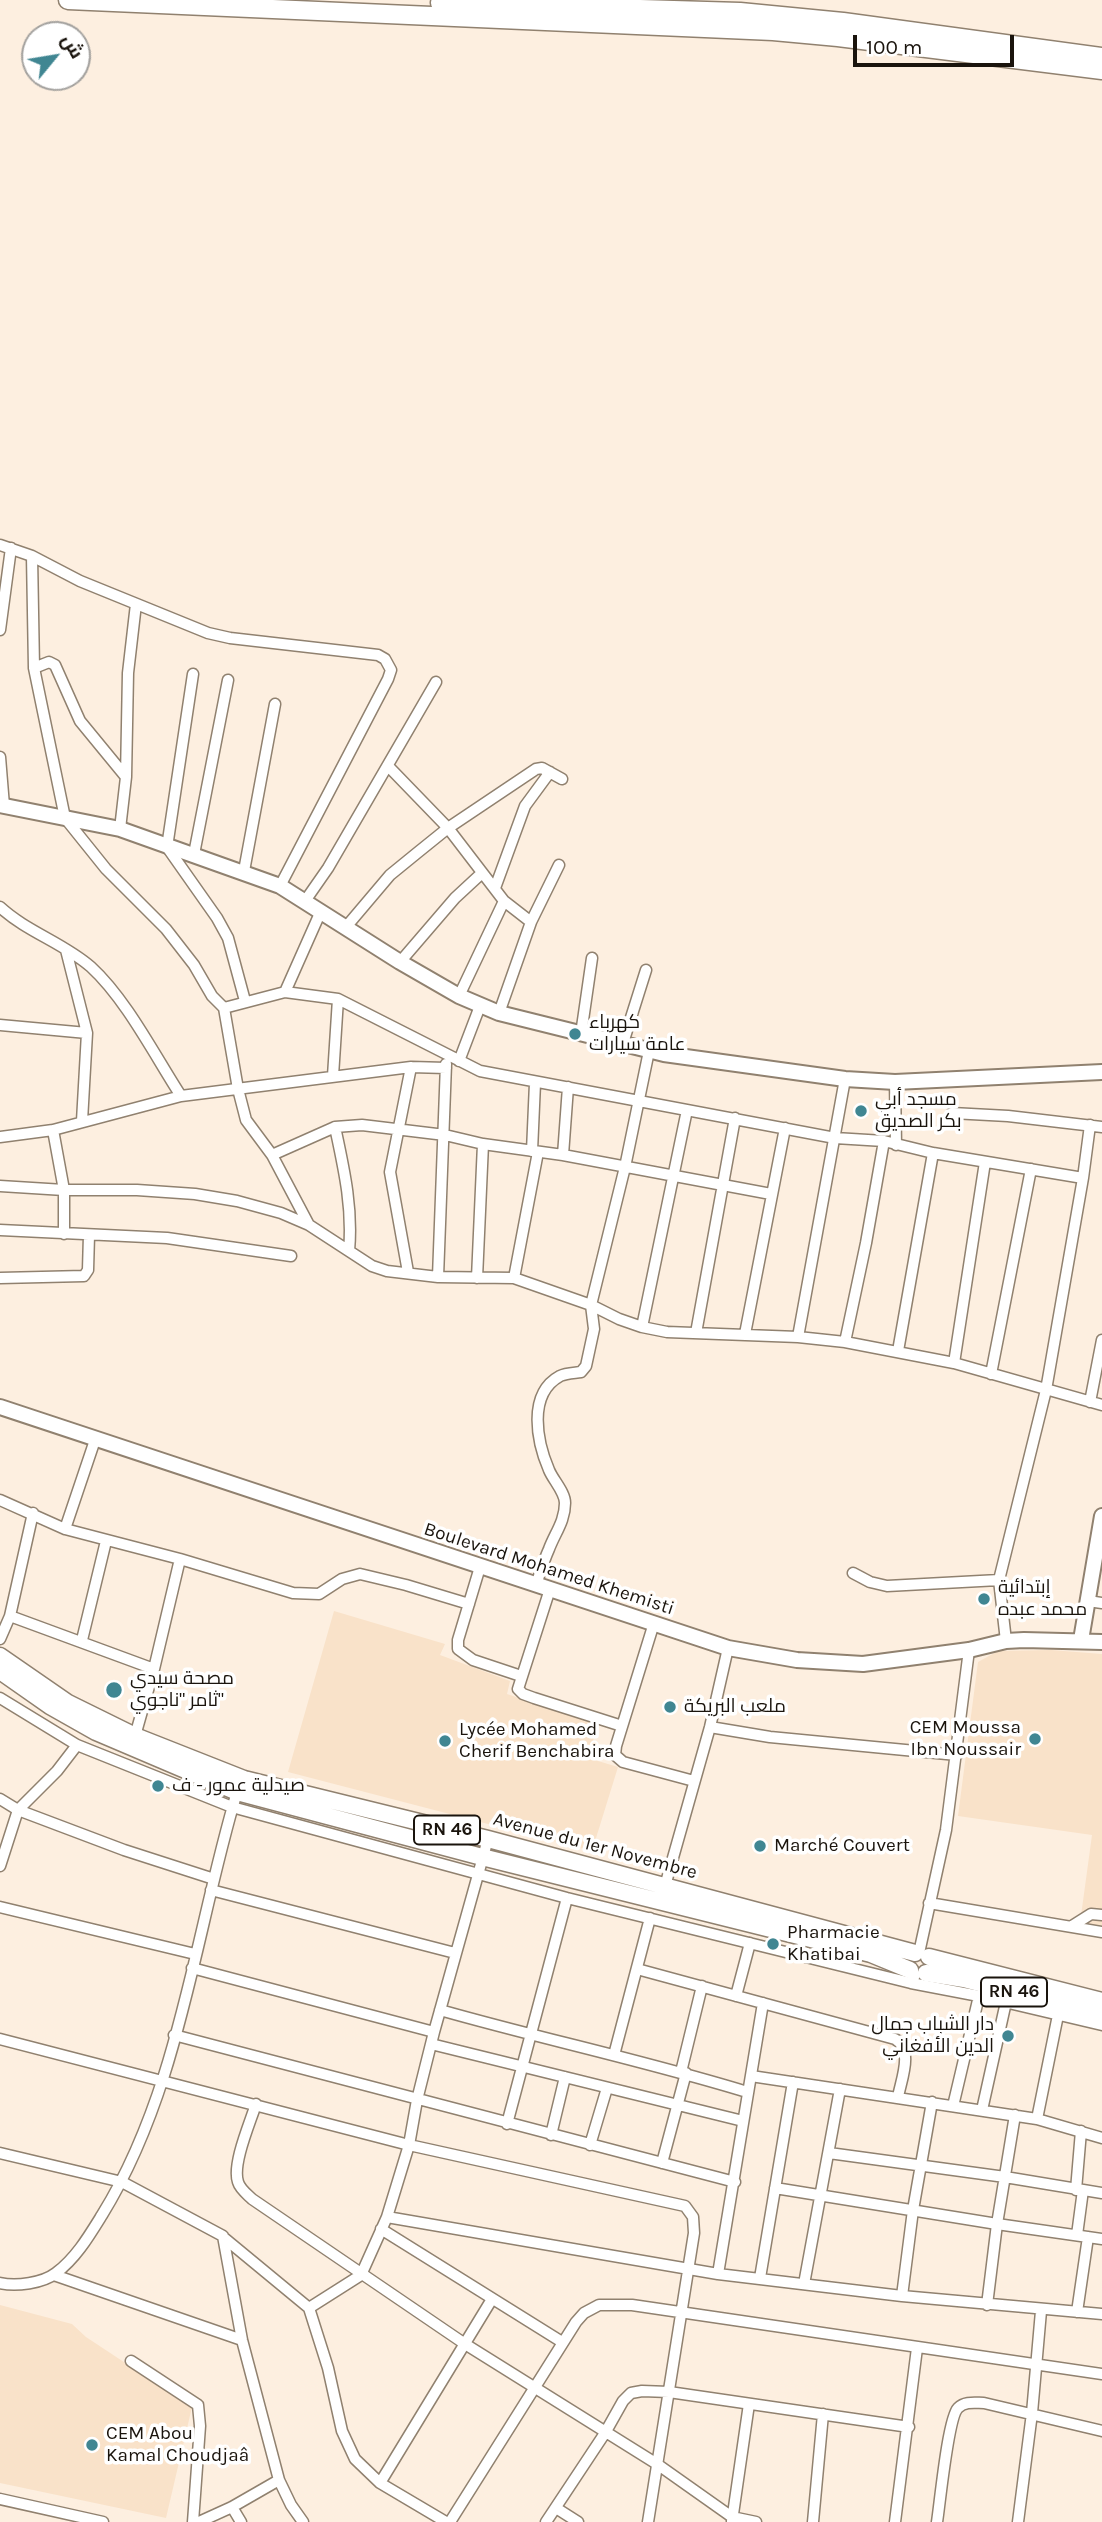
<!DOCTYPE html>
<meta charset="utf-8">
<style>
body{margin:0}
#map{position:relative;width:1102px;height:2522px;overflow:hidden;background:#fdefe0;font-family:Karla,Cairo,sans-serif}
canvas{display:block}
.north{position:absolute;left:21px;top:21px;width:70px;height:70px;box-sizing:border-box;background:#fff;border:2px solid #a3a19e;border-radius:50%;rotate:60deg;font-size:19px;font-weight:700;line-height:28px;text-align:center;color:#1a140d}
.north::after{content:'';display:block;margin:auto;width:24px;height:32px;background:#408692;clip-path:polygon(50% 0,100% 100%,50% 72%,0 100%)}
.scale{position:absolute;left:853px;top:35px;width:161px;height:32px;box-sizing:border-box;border:4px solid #1a140d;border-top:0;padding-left:9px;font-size:21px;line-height:24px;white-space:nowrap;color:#1a140d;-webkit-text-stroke:5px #fff;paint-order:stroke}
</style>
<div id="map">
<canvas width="1102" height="2522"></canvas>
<div class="north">ش</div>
<div class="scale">100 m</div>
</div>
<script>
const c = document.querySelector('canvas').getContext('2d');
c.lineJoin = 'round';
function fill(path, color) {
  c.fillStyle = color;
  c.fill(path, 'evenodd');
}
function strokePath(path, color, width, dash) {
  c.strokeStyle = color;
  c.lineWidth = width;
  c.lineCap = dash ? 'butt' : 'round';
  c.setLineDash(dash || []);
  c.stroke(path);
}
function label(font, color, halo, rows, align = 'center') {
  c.font = font + ' Karla,Cairo,sans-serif';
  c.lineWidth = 7;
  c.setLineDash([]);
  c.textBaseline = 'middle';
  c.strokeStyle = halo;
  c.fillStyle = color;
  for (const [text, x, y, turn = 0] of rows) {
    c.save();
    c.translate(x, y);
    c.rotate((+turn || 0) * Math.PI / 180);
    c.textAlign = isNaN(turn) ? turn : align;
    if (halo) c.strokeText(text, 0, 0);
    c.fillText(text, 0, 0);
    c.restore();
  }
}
fill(new Path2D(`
 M334,1611L445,1644L440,1655L510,1681L507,1694L598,1724L588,1758L618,1767L592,1851L288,1772Z
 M1051,1650L1102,1654V1926L1080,1923L1092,1835L958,1816L978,1662L998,1651Z
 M0,2305L72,2324L86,2337L192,2407L166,2518L0,2483Z`), '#f9e2c9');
const street = new Path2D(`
 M0,545L32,556L80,581L208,633L230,638L378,655L385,659L391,670L388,679L280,886
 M32,556L34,668L65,818L106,869L166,929L194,965L212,996L224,1008L285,992L338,999L480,1071L835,1138L884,1141L933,1153L1083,1178
 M0,630L11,548
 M34,668L49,662L55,665L80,721L126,777
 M193,674L167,847L217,918L228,938L245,1001
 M0,757L4,806
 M388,766L448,828L504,901L531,922
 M120,829L126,777L128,673L136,604
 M194,854L228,680
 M244,871L275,704
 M495,888L525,806L550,772
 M305,901L328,868L436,682
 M0,907C27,932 64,943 91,967C126,999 155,1056 181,1096
 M346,927L390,875L417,853L448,828L536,769L542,768L562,779
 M66,950L87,1033L82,1121
 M400,962L455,898L482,873
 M285,992L321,911
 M459,996L504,901
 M224,1008L238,1089L246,1120L272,1155L309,1225
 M499,1013L531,922L559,865
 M0,1025L87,1033
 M581,1034L592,958
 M623,1043L646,970
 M459,1061L480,1006
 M333,1076L338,999
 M895,1082L896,1145
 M952,1113L1008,1116L1102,1127
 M335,1127C344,1169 353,1208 349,1251
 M53,1130L64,1190V1234
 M0,1137L53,1130L181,1096L411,1067L446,1068
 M532,1151L535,1083
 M272,1155L335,1127L362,1125L445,1135L483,1144L563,1155L771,1194
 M563,1155L568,1087
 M0,1186L64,1190H137L195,1194L237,1201L281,1213L309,1225L372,1266L387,1271L438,1277L514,1278L591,1305L619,1319L642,1327L667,1332L798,1337L845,1342L954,1363L1102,1405
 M0,1230L167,1238L291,1256
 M408,1272L390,1172L411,1067
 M438,1277L446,1064
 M0,1278L84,1276L88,1270L89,1235
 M477,1278L483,1144
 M514,1278L538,1152
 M642,1327L687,1110
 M696,1333L735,1118
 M745,1334L785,1128
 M798,1337L845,1079
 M845,1342L866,1243L884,1141
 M898,1351L933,1153
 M954,1363L985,1162
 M991,1374L1031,1169
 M1090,1402L1102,1340
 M0,1500L65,1529L180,1559L293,1593L319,1594L342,1579L360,1574L406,1585L469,1604
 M65,1529L95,1440
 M480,1567L458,1640V1649L473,1660L521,1676
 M853,1573L870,1582L887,1586L999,1580
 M536,1585C540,1573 544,1560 549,1549C555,1533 565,1521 565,1503C565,1492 553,1480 549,1470C537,1442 527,1394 560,1376C566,1373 575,1373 581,1372L586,1366L594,1329L591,1305L625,1167L649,1051
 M550,1589L518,1689L523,1694L534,1698L622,1726
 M1088,1601L1102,1603
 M10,1616L154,1669
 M654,1623L616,1746L615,1755L623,1762L694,1781
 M0,1639L10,1616L33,1513
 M82,1640L106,1541
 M1006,1641L999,1580L1046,1390L1083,1178L1090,1125
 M0,1698L77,1745L232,1807L567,1898L911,1983L915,1975
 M710,1727L770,1737L957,1755
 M135,1736L154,1669L180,1559
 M0,1799L18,1810L124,1850L214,1879
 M0,1866L18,1810L57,1771L77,1745
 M665,1886L710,1727L728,1648
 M211,1890L455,1953
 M929,1903L1102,1932
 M0,1907L195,1954
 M1072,1926L1091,1914L1102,1915
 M919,1953L946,1830L969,1650
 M192,1968L434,2032
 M637,1969L895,2039C914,2050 901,2080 898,2097
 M911,1983L979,1996L1102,2025
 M736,1996L750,1943
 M440,2010C542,2039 646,2061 747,2092
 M174,2035L735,2182
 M0,2039L409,2145L685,2206L693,2217L694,2233L648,2522
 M431,2044L743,2121
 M614,2055L650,1918
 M681,2072L702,1986
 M751,2076L1037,2119L1102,2138
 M256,2104C250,2123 232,2164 238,2182C240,2189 247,2194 252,2199L465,2344L657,2464L732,2517L756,2522
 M953,2106L979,1996
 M982,2110L1006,2002
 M1037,2119L1058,2015
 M507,2124L567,1898
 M551,2135L565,2077
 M590,2145L607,2088
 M0,2153L122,2182L223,2236L242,2340L279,2480L291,2505L303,2522
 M829,2153L1005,2177L1102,2193
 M662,2163L686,2073
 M775,2188L997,2224L1102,2239
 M1076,2190L1081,2131
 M387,2217L718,2274L902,2296L1102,2314
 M381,2229L562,2342
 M1077,2235L1083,2190
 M223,2237L309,2308L328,2368L342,2431L355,2459L380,2483L446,2522
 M718,2274L763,2003
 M54,2275L242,2340
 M760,2278L793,2082
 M0,2283C16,2287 43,2283 56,2273C76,2258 89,2236 102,2215C180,2089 195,1932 237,1792
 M804,2284L840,2089
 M902,2296L913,2210L932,2102
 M987,2305L997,2224L1015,2115
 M309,2308L361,2275L387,2217L409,2145L417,2100L434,2032L488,1839
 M1077,2312L1088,2237
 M131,2361L198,2405L200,2426L193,2522
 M380,2483L492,2299
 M0,2499L103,2522
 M232,2507L241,2522
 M556,2508L578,2522
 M732,2521L749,2404
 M199,2522L232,2507L279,2480
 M450,2522L576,2322L584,2313L599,2305H632L1102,2374
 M546,2522L605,2433L623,2401L631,2393L642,2391L669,2392L909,2427
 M813,2522L823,2414
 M895,2522L917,2348
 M937,2522C940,2503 948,2418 958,2408C965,2401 975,2403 984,2403L1102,2431
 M1018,2522L1032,2413L1041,2311`);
const secondary = new Path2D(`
 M0,805L120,829L280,886L400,962L459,996L499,1013L664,1054L845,1079L895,1082L1102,1072
 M0,1407L728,1648L797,1660L863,1664L969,1650L1006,1641L1024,1640L1102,1642
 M1081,1640L1102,1516`);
const primary = new Path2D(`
 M0,1656L68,1703L135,1736L244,1779L488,1839L915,1953
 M0,1671L50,1706L96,1732L237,1792L482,1857L871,1954L910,1970
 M929,1957L1102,2001
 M926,1973L964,1979L1102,2015`);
const highway = new Path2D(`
 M68,0L773,31L838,37L1102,70
 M440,3L740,12L843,22L1102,57`);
strokePath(street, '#90816f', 13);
strokePath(secondary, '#90816f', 18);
strokePath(primary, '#90816f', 19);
strokePath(highway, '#90816f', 21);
strokePath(street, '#fff', 10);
strokePath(secondary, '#fff', 14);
strokePath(primary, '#fff', 16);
strokePath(highway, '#fff', 18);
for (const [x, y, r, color] of [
 [575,1034,7,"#408692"],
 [861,1111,7,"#408692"],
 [984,1599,7,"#408692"],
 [114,1690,9,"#408692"],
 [670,1707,7,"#408692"],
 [1035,1739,7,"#408692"],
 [445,1741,7,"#408692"],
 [158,1786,7,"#408692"],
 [760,1846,7,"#408692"],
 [773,1944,7,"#408692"],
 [1008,2036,7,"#408692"],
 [92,2445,7,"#408692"]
]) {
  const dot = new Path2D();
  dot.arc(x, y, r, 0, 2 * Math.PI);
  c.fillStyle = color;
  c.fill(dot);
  strokePath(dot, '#fff', 2.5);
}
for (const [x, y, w] of [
 [447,1830,66],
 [1014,1992,66]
]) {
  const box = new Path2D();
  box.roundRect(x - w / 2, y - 14.5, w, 29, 5);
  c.fillStyle = '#fff';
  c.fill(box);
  strokePath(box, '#1a140d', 2);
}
label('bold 18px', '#1a140d', null, [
 ["RN 46",447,1830],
 ["RN 46",1014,1992]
]);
label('19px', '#1a140d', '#fff', [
 ["كهرباء",589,1023],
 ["عامة سيارات",589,1045],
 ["مسجد أبي",875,1100],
 ["بكر الصديق",875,1122],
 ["إبتدائية",998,1588],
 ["محمد عبده",998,1610],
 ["مصحة سيدي",130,1679],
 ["ثامر \"ناجوي\"",130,1701],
 ["ملعب البريكة",684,1707],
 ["CEM Moussa",1021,1728,"right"],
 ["Ibn Noussair",1021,1750,"right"],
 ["Lycée Mohamed",459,1730],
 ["Cherif Benchabira",459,1752],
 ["صيدلية عمور - ف",172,1786],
 ["Marché Couvert",774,1846],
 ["Pharmacie",787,1933],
 ["Khatibai",787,1955],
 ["دار الشباب جمال",994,2025,"right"],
 ["الدين الأفغاني",994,2047,"right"],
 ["CEM Abou",106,2434],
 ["Kamal Choudjaâ",106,2456]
], 'left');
label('19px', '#1a140d', '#fff', [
 ["Boulevard Mohamed Khemisti",549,1569,18],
 ["Avenue du 1er Novembre",595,1846,15]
]);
</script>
